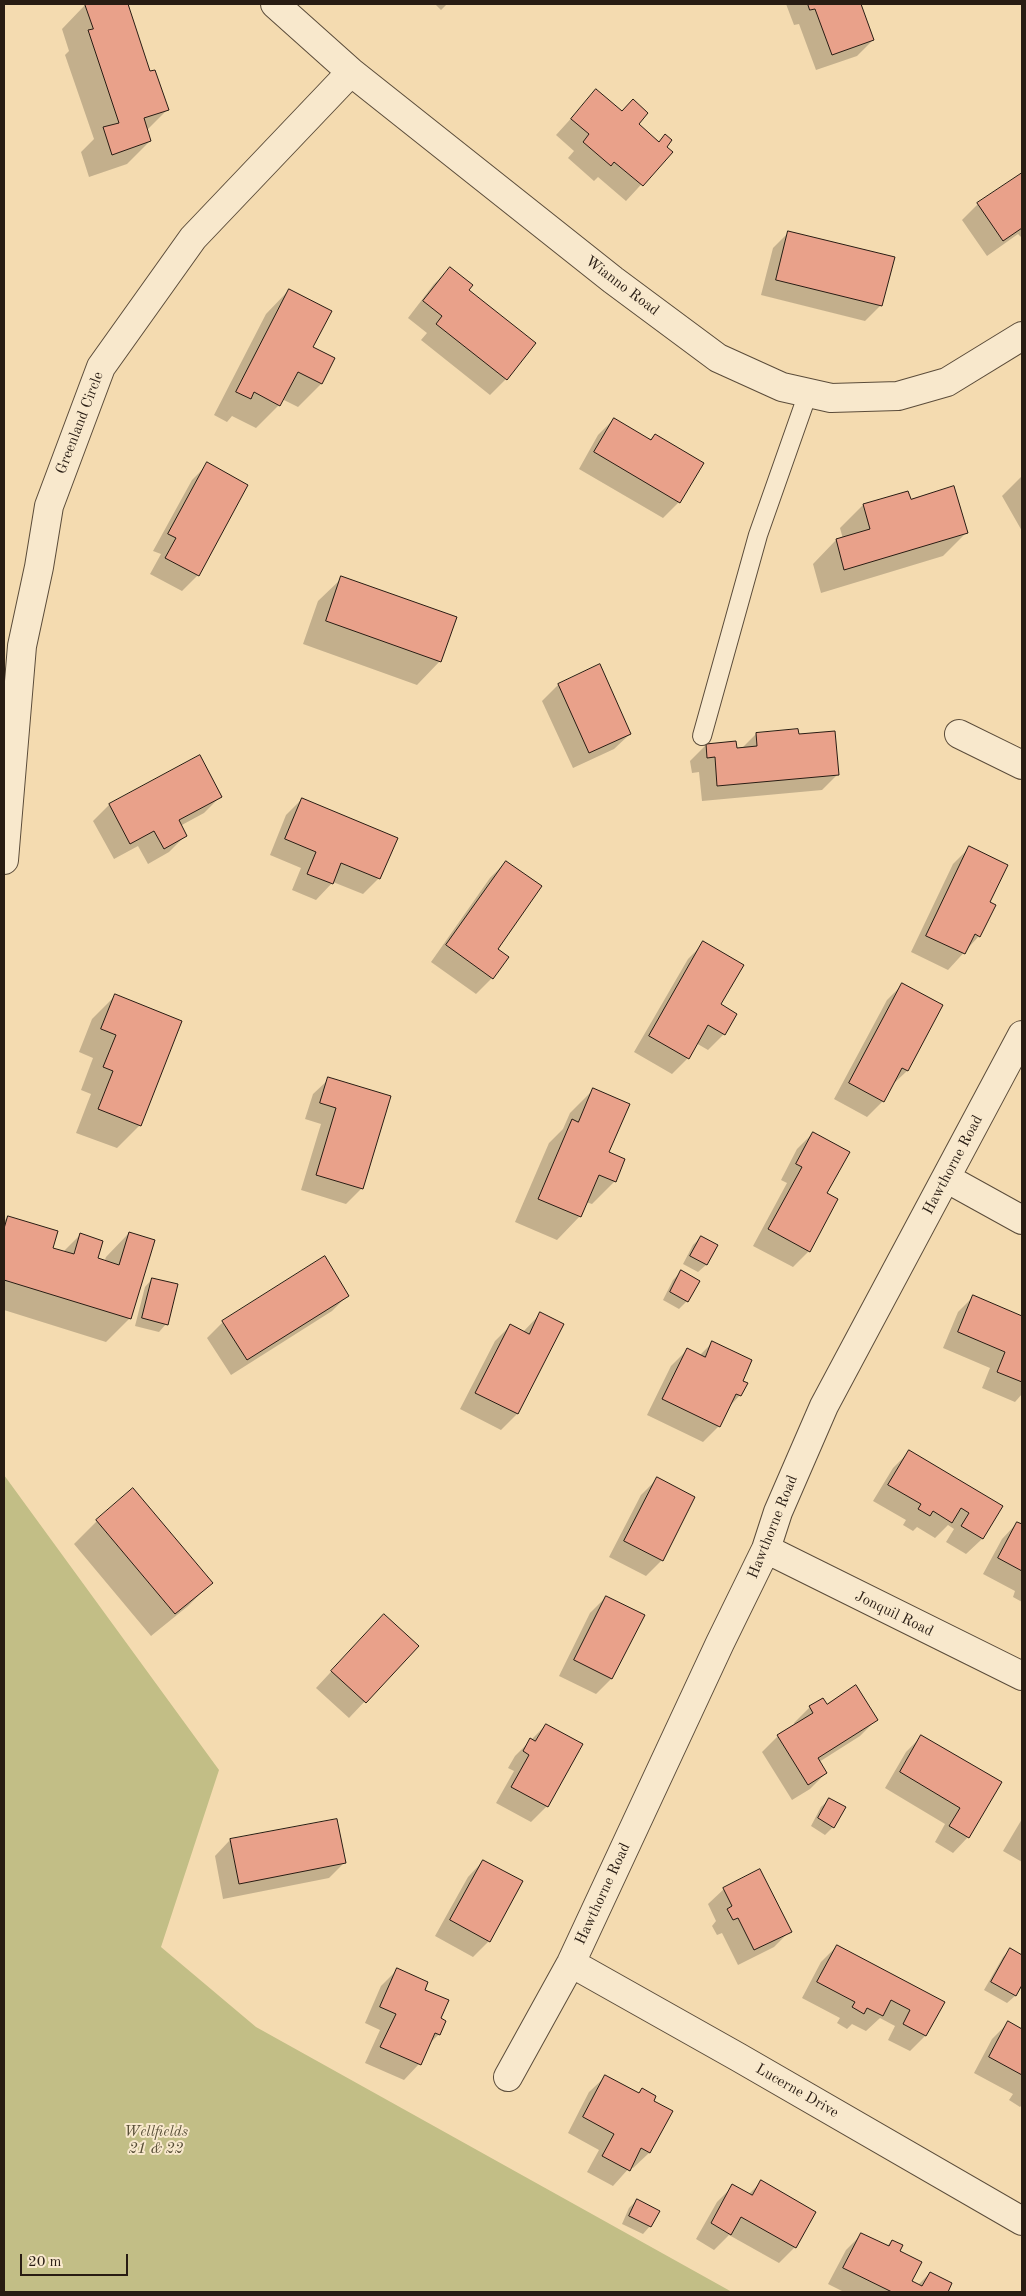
<!DOCTYPE html>
<style>
body{margin:0}
#map{position:relative;width:1026px;height:2296px;overflow:hidden;background:#f4dbb0;font-family:"Old Standard TT",serif}
canvas{display:block}
.frame{position:absolute;inset:0;border:5px solid #281c13;pointer-events:none}
.scale{position:absolute;left:20px;top:2254px;width:108px;height:22px;box-sizing:border-box;border:2px solid #281c13;border-top:0;padding-left:6px;font-size:15px;line-height:18px;white-space:nowrap;color:#281c13;-webkit-text-stroke:4px #f8e8cc;paint-order:stroke}
</style>
<div id="map">
<canvas width="1026" height="2296"></canvas>
<div class="frame"></div>
<div class="scale">20 m</div>
</div>
<script>
const c = document.querySelector('canvas').getContext('2d');
c.lineJoin = 'round';
function fill(path, color) {
  c.fillStyle = color;
  c.fill(path, 'evenodd');
}
function strokePath(path, color, width, dash) {
  c.strokeStyle = color;
  c.lineWidth = width;
  c.lineCap = dash ? 'butt' : 'round';
  c.setLineDash(dash || []);
  c.stroke(path);
}
function label(font, color, halo, rows, align = 'center') {
  c.font = font + ' "Old Standard TT",serif';
  c.lineWidth = 4;
  c.setLineDash([]);
  c.textBaseline = 'middle';
  c.strokeStyle = halo;
  c.fillStyle = color;
  for (const [text, x, y, turn = 0] of rows) {
    c.save();
    c.translate(x, y);
    c.rotate((+turn || 0) * Math.PI / 180);
    c.textAlign = isNaN(turn) ? turn : align;
    if (halo) c.strokeText(text, 0, 0);
    c.fillText(text, 0, 0);
    c.restore();
  }
}
fill(new Path2D(`
 M4,1475L219,1770L161,1947L256,2027L732,2292H4Z`), '#c2be86');
fill(new Path2D(`
 M90,4H127L149,73L167,110L146,131L150,141L127,164L89,177L81,152L94,139L65,55L69,51L62,29L85,5Z
 M435,4H447L441,10Z
 M786,4H859L873,40L857,56L816,70L799,24L794,25Z
 M596,91L671,152L626,201L598,177L594,181L568,158L574,151L556,135Z
 M1022,174V238L1018,234L987,256L962,220L978,204Z
 M789,232L881,305L865,321L761,295L773,248Z
 M450,269L467,290L506,379L490,395L421,340L427,333L408,318L434,284Z
 M289,290L312,348L333,359L321,384L298,407L282,399L279,405L256,428L232,416L227,422L214,415L266,314Z
 M614,419L650,440L655,435L679,502L663,518L579,469L598,435Z
 M208,464L246,485L198,575L182,591L150,574L161,554L153,551L192,480Z
 M1022,476V531L1002,496Z
 M907,492L910,501L966,533L943,556L821,593L813,564L836,540L843,539L840,528L863,505Z
 M342,578L440,661L417,685L303,644L318,601Z
 M599,666L630,734L614,749L573,768L542,701L558,685Z
 M756,734L798,735L838,774L822,790L702,801L699,772L692,773L690,761L706,745L741,749Z
 M199,757L220,797L204,813L180,826L185,836L169,852L148,864L138,846L114,859L93,821L109,805Z
 M302,799L379,878L363,894L333,882L316,900L292,890L301,868L270,855L286,815Z
 M969,848L979,936L948,970L911,952L953,864Z
 M506,862L492,978L476,994L431,962L490,878Z
 M704,943L719,1004L724,1034L708,1050L696,1043L688,1058L672,1074L634,1052L688,959Z
 M903,984L942,1005L907,1071L892,1085L883,1101L867,1117L834,1099L887,1000Z
 M115,996L140,1125L117,1148L76,1133L91,1094L81,1090L93,1058L79,1052L92,1019Z
 M329,1079L362,1188L346,1204L301,1190L321,1124L305,1119L313,1094Z
 M593,1090L615,1181L592,1204L586,1202L580,1216L557,1240L515,1222L549,1143L563,1129L570,1113Z
 M813,1133L826,1194L809,1251L793,1267L753,1246L787,1183L781,1180L797,1149Z
 M8,1217L52,1248L63,1252L80,1235L96,1259L104,1262L106,1257L129,1233L130,1318L106,1342L4,1310V1221Z
 M701,1237L716,1245L706,1265L698,1272L683,1264L693,1245Z
 M324,1258L348,1295L332,1311L231,1375L207,1338L223,1322Z
 M681,1272L687,1301L679,1309L663,1300L673,1280Z
 M152,1279L166,1324L159,1332L135,1326L145,1287Z
 M974,1296L1022,1317V1394L1015,1402L982,1388L990,1368L943,1348L958,1312Z
 M540,1314L562,1325L517,1414L501,1430L460,1409L495,1341L510,1326L523,1332Z
 M712,1343L741,1381L740,1395L729,1407L719,1426L703,1442L647,1415L671,1366L687,1350L699,1356Z
 M909,1452L1001,1507L982,1539L966,1554L946,1542L954,1529L948,1525L935,1538L917,1527L913,1531L903,1525L906,1520L873,1501L893,1468Z
 M657,1479L662,1560L646,1576L609,1557L641,1495Z
 M97,1521L211,1583L188,1606L151,1636L74,1544Z
 M1017,1523L1022,1526V1602L1013,1597L1015,1591L983,1574L1002,1539Z
 M606,1597L611,1679L596,1694L559,1676L590,1613Z
 M368,1632L417,1646L349,1718L316,1688Z
 M826,1705L876,1720L860,1736L819,1762L826,1773L810,1789L792,1800L762,1752L778,1736L795,1725L794,1723L810,1707Z
 M546,1725L581,1745L547,1806L531,1822L496,1803L514,1771L508,1768L515,1756Z
 M922,1736L1001,1782L968,1837L953,1853L935,1842L945,1824L885,1788L906,1752Z
 M829,1800L833,1827L825,1835L811,1826L821,1807Z
 M1022,1819V1862L1003,1851Z
 M230,1840L345,1862L329,1878L223,1899L215,1856Z
 M483,1861L489,1941L473,1957L435,1936L468,1877Z
 M724,1889L790,1931L774,1947L738,1965L722,1933L717,1935L712,1926L716,1921L708,1904Z
 M837,1946L943,2002L925,2036L910,2051L888,2040L895,2026L880,2018L866,2031L852,2024L847,2029L837,2023L840,2018L802,1998L821,1962Z
 M1010,1950L1022,1956V1982L1015,1996L1007,2003L984,1990L1003,1957Z
 M397,1970L424,1991L439,2019V2034L428,2045L419,2064L404,2080L365,2063L380,2030L365,2023L381,1986Z
 M1008,2023L1022,2030V2105L1020,2107L1009,2100L1013,2094L974,2073L992,2039Z
 M605,2077L637,2094L642,2090L649,2153L633,2168L630,2167L613,2186L587,2172L599,2150L568,2133L589,2092Z
 M761,2182L795,2247L779,2263L729,2235L714,2250L696,2239L717,2202L733,2186L748,2195Z
 M637,2200L650,2226L643,2234L622,2224L629,2208Z
 M862,2234L887,2246L892,2241L911,2282L918,2285L930,2273L951,2283L946,2292H844L828,2284L846,2250Z`), '#0003');
const building = new Path2D(`
 M85,4H128L150,71L155,70L169,110L144,118L151,141L112,155L103,127L119,123L88,30L93,29Z
 M808,4H861L874,40L832,55L815,9L810,10Z
 M596,89L622,111L633,99L648,113L639,124L659,142L665,134L672,140L667,147L673,152L643,186L614,162L611,166L583,142L589,134L571,119Z
 M1022,173V228L1003,241L977,203Z
 M788,231L895,257L882,306L776,280Z
 M450,267L473,285L469,290L536,343L507,380L436,324L442,316L423,301Z
 M289,289L332,311L313,347L335,358L322,384L298,372L280,406L254,392L251,399L236,392Z
 M614,418L651,440L655,434L704,463L680,503L594,452Z
 M207,462L248,485L199,576L165,558L176,538L168,534Z
 M954,486L968,533L844,570L836,539L870,529L863,504L908,491L911,499Z
 M341,576L457,617L441,662L326,621Z
 M600,664L631,734L589,753L558,684Z
 M798,729L799,734L835,731L839,775L717,786L715,757L707,758L706,744L736,741L737,748L757,746L756,733Z
 M200,755L222,797L179,820L187,836L164,849L154,831L130,844L109,804Z
 M302,798L398,838L380,879L341,863L333,884L307,874L316,852L285,839Z
 M969,846L1008,865L990,902L996,905L980,937L975,934L965,954L926,936Z
 M506,861L542,886L498,949L509,957L493,979L446,945Z
 M703,941L744,965L721,1004L737,1014L725,1035L708,1025L689,1059L649,1036Z
 M902,983L943,1005L908,1071L902,1068L884,1102L849,1083Z
 M115,994L182,1021L141,1126L98,1109L113,1071L103,1067L116,1035L101,1029Z
 M328,1077L391,1096L363,1189L316,1175L336,1108L320,1103Z
 M593,1088L630,1104L609,1152L625,1159L616,1182L599,1175L581,1217L538,1199L572,1119L578,1122Z
 M813,1132L850,1152L827,1193L838,1199L810,1252L768,1229L802,1167L796,1164Z
 M8,1216L58,1231L53,1248L74,1254L80,1233L103,1241L98,1258L119,1265L129,1232L155,1240L131,1319L4,1280V1229Z
 M701,1236L718,1245L707,1265L690,1256Z
 M325,1256L349,1296L247,1360L222,1321Z
 M681,1270L700,1281L688,1302L670,1292Z
 M152,1278L178,1284L168,1325L142,1318Z
 M973,1295L1022,1316V1382L997,1372L1005,1352L958,1332Z
 M540,1312L564,1324L518,1414L475,1393L510,1324L529,1334Z
 M712,1341L752,1360L743,1381L748,1383L741,1396L736,1394L720,1427L662,1399L687,1348L705,1357Z
 M909,1450L1003,1506L983,1539L961,1526L969,1513L961,1508L952,1523L933,1511L930,1516L918,1509L921,1504L888,1485Z
 M657,1477L695,1497L663,1561L624,1541Z
 M133,1488L213,1583L175,1614L96,1520Z
 M1017,1522L1022,1524V1571L998,1558Z
 M606,1596L645,1615L612,1679L574,1660Z
 M384,1614L419,1646L366,1703L331,1671Z
 M856,1685L878,1720L818,1758L827,1773L808,1785L777,1735L813,1713L809,1706L823,1698L827,1704Z
 M546,1724L583,1744L548,1807L511,1787L529,1755L523,1751L530,1738L535,1741Z
 M921,1735L1002,1782L969,1838L949,1826L960,1808L900,1772Z
 M829,1798L846,1807L834,1828L818,1818Z
 M337,1819L346,1863L239,1884L230,1839Z
 M483,1860L523,1881L490,1942L450,1920Z
 M760,1869L792,1932L754,1950L738,1918L733,1920L727,1909L732,1906L723,1888Z
 M837,1945L945,2002L926,2036L903,2024L910,2010L891,2000L883,2016L867,2008L864,2014L852,2007L855,2002L817,1982Z
 M1010,1948L1022,1955V1985L1016,1996L991,1982Z
 M397,1968L428,1982L425,1990L449,2000L441,2018L446,2021L440,2035L435,2033L421,2065L380,2047L396,2014L380,2007Z
 M1008,2021L1022,2029V2075L989,2057Z
 M605,2075L639,2093L642,2088L656,2096L654,2101L673,2111L650,2153L641,2148L630,2171L602,2156L614,2134L583,2117Z
 M761,2180L816,2212L796,2248L741,2217L731,2235L711,2223L732,2184L752,2195Z
 M637,2199L660,2211L651,2227L629,2216Z
 M861,2233L889,2246L892,2240L903,2245L900,2251L922,2262L912,2281L922,2286L930,2272L952,2283L948,2292H892L843,2268Z`);
fill(building, '#e9a18a');
strokePath(building, '#281c13', 1);
const service = new Path2D(`
 M702,736L758,535L808,393`);
const minor = new Path2D(`
 M275,4L351,72L613,280L718,358L782,387L831,398L898,396L947,382L1022,336
 M959,734L1022,765
 M4,860L22,646L39,567L49,506L101,367L193,238L351,72
 M946,1178L1022,1220
 M766,1549L1022,1676
 M571,1963L738,2057L1022,2221
 M508,2077L571,1963L720,1643L766,1549L778,1512L824,1406L1022,1035`);
strokePath(service, '#5b4c3a', 20);
strokePath(minor, '#5b4c3a', 30);
strokePath(service, '#f8e8cc', 18);
strokePath(minor, '#f8e8cc', 28);
label('15px', '#281c13', '#f8e8cc', [
 ["Wianno Road",622,286,37],
 ["Greenland Circle",80,423,-69],
 ["Hawthorne Road",953,1165,-62],
 ["Hawthorne Road",773,1527,-68],
 ["Jonquil Road",894,1614,26],
 ["Hawthorne Road",603,1894,-65],
 ["Lucerne Drive",797,2091,30]
]);
label('italic 15px', '#564d36', '#f8e8cc', [
 ["Wellfields",156,2132],
 ["21 & 22",156,2149]
]);
</script>
